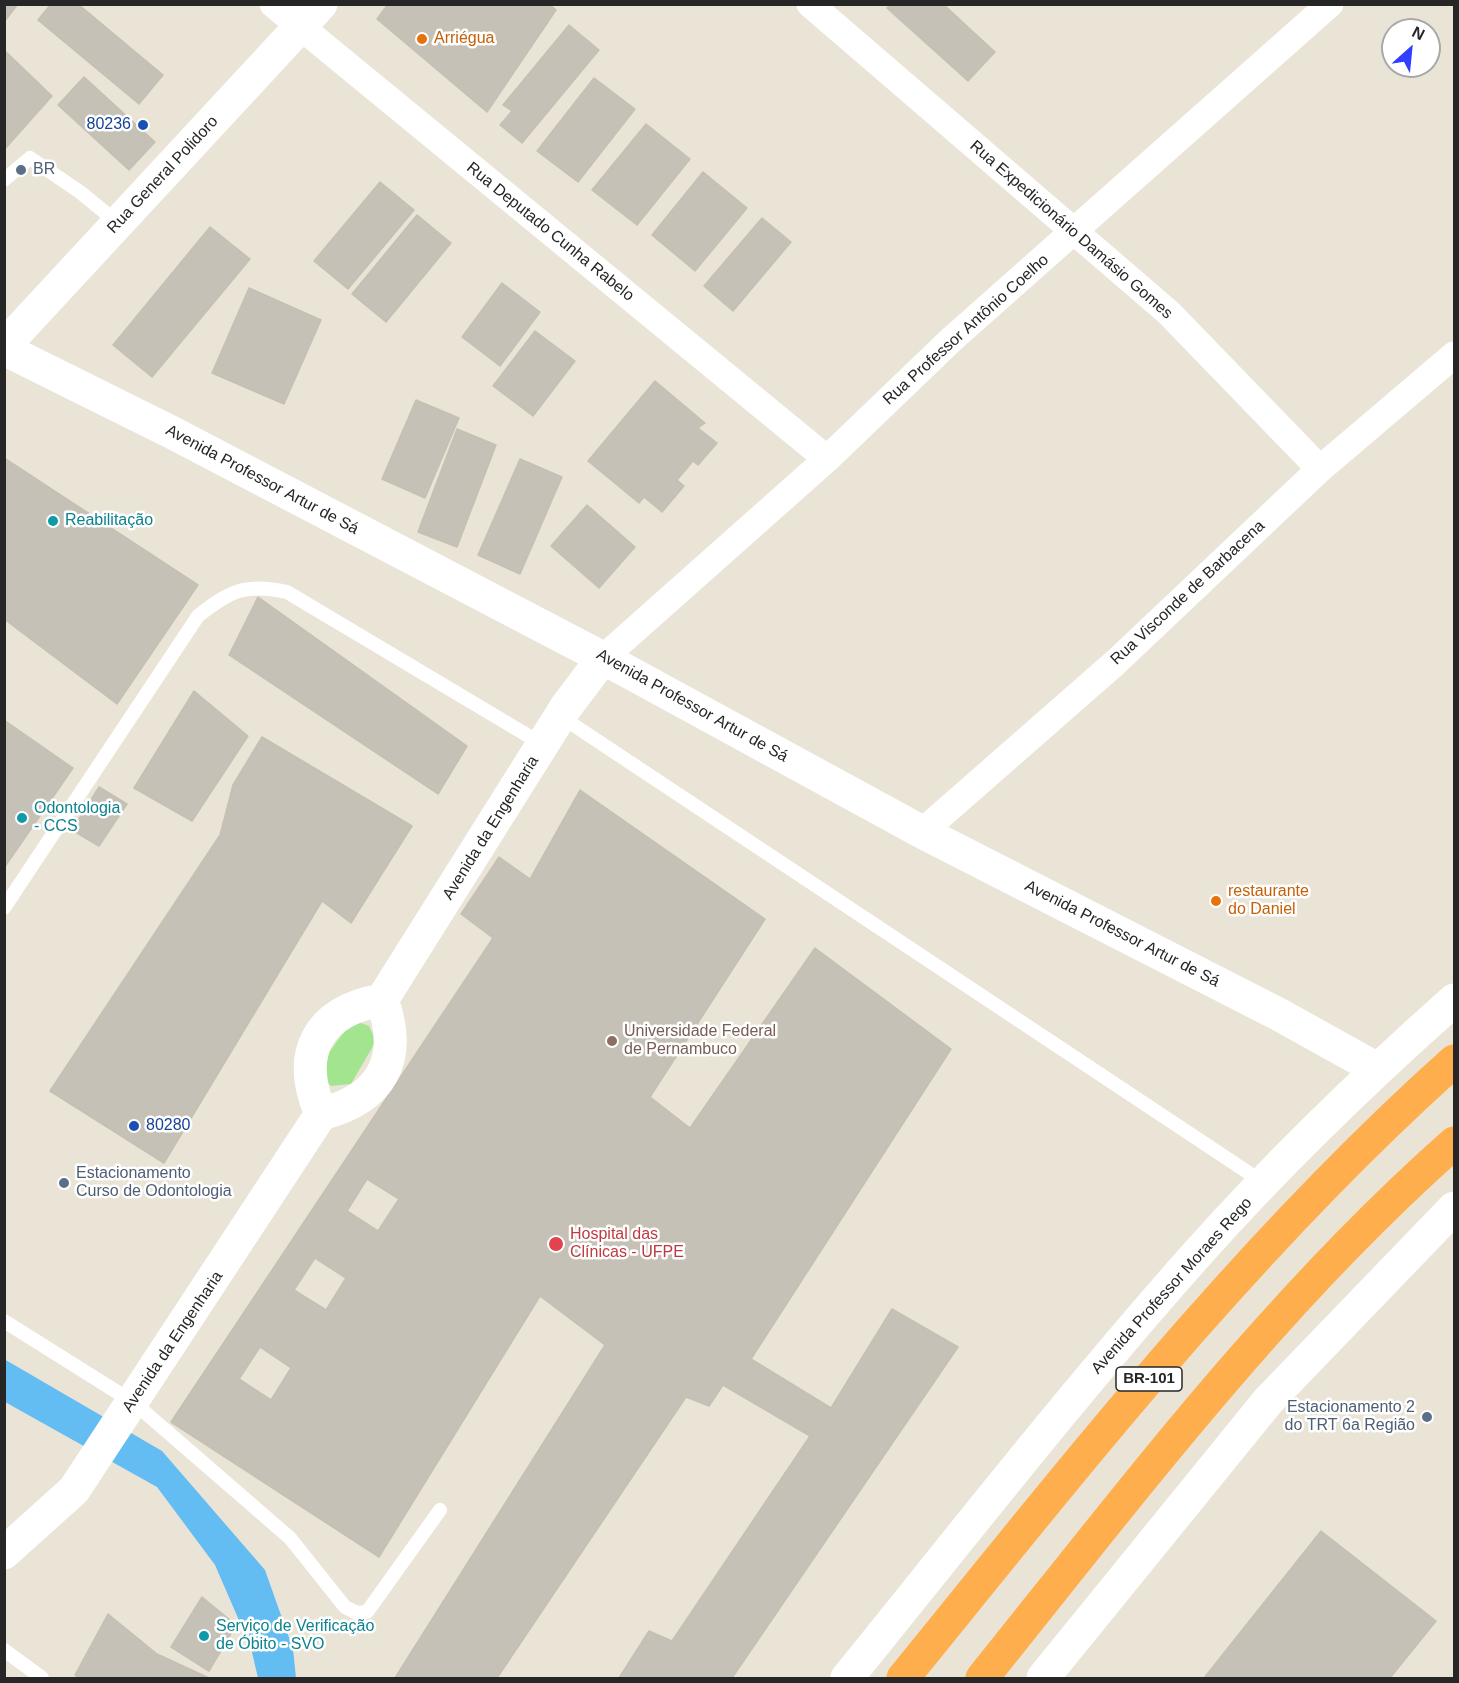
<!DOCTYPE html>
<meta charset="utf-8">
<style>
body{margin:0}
#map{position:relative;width:1459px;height:1683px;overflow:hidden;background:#eae4d7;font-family:Arial,sans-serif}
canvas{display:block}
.frame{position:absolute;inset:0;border:6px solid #262626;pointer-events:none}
.north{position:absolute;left:1381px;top:18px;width:60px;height:60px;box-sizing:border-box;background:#fff;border:2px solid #a8a8a8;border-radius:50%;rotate:27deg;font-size:16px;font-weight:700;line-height:24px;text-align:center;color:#262626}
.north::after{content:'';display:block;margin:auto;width:21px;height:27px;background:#2f3eff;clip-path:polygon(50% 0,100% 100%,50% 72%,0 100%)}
</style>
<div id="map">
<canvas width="1459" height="1683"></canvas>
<div class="frame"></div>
<div class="north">N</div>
</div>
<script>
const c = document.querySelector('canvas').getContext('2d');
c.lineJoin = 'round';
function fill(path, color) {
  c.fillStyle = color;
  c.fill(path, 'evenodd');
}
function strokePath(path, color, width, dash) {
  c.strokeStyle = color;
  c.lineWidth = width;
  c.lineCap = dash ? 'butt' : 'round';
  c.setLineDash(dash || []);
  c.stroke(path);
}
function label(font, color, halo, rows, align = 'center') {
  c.font = font + ' Arial,sans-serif';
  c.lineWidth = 5;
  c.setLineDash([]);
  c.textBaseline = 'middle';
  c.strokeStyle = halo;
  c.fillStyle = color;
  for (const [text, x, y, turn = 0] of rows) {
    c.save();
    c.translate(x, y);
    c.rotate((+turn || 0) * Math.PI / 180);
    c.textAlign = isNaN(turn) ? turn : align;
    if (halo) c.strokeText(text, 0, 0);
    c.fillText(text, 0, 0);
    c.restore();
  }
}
fill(new Path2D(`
 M353,1020L369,1026L376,1041L351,1084L331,1086L323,1078L324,1059Z`), '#a3e58f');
fill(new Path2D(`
 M4,1359L162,1451L265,1570L293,1649L296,1678H258L251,1648L215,1565L157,1487L5,1402Z`), '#63bdf3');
const building = new Path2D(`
 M4,4H18L4,22Z
 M51,4H78L163,75L139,104L38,20Z
 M388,4H549L556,10L487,112L377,19Z
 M891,4H943L995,52L968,81L887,8Z
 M569,25L599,50L522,143L500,125L512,111L503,105Z
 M4,50L52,96L4,150Z
 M84,77L155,142L129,170L58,105Z
 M594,78L635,109L578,182L537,151Z
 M646,124L690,159L637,225L592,190Z
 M703,172L747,208L695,271L652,235Z
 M380,182L414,210L348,289L314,261Z
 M417,215L451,243L386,322L352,294Z
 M762,218L791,242L733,311L704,286Z
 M210,227L250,259L152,377L113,345Z
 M502,283L540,312L500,366L462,337Z
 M249,288L321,320L284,404L212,373Z
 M535,331L575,361L533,416L493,386Z
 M655,381L705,423L698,428L717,443L698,465L693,461L677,480L684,486L662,512L644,497L639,503L588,461Z
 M416,400L459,418L425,498L382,479Z
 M457,429L496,445L457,547L418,532Z
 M4,458L198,585L117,704L4,619Z
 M520,459L562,477L520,574L478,555Z
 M587,505L635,547L599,588L551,546Z
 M258,597L467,746L438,794L229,655Z
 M194,691L248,736L192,821L134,788Z
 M4,720L73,768L4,868Z
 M262,737L412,826L351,923L322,901L164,1163L50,1091L220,835L233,785Z
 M99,787L127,804L99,846L72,830Z
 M580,790L765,919L650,1097L690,1128L815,948L951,1049L751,1359L831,1408L892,1309L958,1347L732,1678H619L649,1631L672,1641L810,1436L723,1385L709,1406L686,1397L497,1678H395L605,1345L540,1296L379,1557L171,1422L493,938L461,914L499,857L530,879ZM367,1179L399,1199L378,1231L347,1211ZM315,1258L346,1278L326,1310L294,1290ZM260,1347L291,1368L271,1400L239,1379Z
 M1321,1531L1436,1621L1390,1678H1204Z
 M202,1597L236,1625L209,1671L171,1647Z
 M108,1614L157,1654L140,1678H79L75,1675Z
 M157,1654L209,1678H140Z`);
fill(building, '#c5c1b7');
strokePath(building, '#c5c0b1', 1.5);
strokePath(new Path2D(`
 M4,180L30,158L80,192L118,223
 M560,716L1264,1183
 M4,908L198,616C231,590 246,583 287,592L542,744
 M4,1321L133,1402L290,1538L345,1607L357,1613L367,1612L440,1510
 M4,1650L42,1678`), '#fff', 14);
strokePath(new Path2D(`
 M273,4L827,459
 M810,4L1169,313L1320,469
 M603,658L827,459L952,339L1330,4
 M922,832L1116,662L1320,469L1454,355`), '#fff', 27);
strokePath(new Path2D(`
 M4,346L321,4
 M4,349L173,433L603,658L922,832L1280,1015L1377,1069
 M321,1114C295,1054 317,1011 382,1000L566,707L603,658
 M4,1553L74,1490L321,1114C381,1099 404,1060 382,1000
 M847,1678C962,1536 1075,1391 1197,1254C1277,1164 1364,1080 1454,1000
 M1043,1678L1268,1401L1454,1208`), '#fff', 33);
strokePath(new Path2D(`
 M903,1678C1077,1464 1248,1245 1454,1061
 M982,1678C1131,1493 1275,1301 1454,1143`), '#ffae4d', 33);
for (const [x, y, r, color] of [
 [422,39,6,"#e8710a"],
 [143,125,6,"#1a4fb4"],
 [21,170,6,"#5c6f8a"],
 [53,521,6,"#0f9aa8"],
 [22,818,6,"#0f9aa8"],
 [1216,901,6,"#e8710a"],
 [612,1041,6,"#8d6e63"],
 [134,1126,6,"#1a4fb4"],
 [64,1183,6,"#5c6f8a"],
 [556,1244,8,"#e0444e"],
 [1427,1417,6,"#5c6f8a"],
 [204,1636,6,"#0f9aa8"]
]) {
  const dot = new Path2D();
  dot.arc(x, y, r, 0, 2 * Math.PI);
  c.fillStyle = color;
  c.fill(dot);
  strokePath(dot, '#fff', 2);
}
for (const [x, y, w] of [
 [1149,1379,66]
]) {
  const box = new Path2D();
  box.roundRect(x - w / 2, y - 12, w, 24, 4.5);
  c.fillStyle = '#fff';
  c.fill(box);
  strokePath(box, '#262626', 1.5);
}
label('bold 15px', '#262626', null, [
 ["BR-101",1149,1379]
]);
label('16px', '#c56008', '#fff', [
 ["Arriégua",434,39],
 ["restaurante",1228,892],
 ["do Daniel",1228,910]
], 'left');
label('16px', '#164399', '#fff', [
 ["80236",131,125],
 ["80280",146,1126,"left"]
], 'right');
label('16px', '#4e5e75', '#fff', [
 ["BR",33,170],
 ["Estacionamento",76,1174],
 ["Curso de Odontologia",76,1192],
 ["Estacionamento 2",1415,1408,"right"],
 ["do TRT 6a Região",1415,1426,"right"]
], 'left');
label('16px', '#262626', '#fff', [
 ["Rua General Polidoro",163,175,-47],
 ["Rua Expedicionário Damásio Gomes",1071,230,41],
 ["Rua Deputado Cunha Rabelo",550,232,39],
 ["Rua Professor Antônio Coelho",966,330,-42],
 ["Avenida Professor Artur de Sá",262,480,28],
 ["Rua Visconde de Barbacena",1188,593,-43],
 ["Avenida Professor Artur de Sá",692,706,29],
 ["Avenida da Engenharia",491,828,-58],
 ["Avenida Professor Artur de Sá",1122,934,27],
 ["Avenida Professor Moraes Rego",1172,1286,-48],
 ["Avenida da Engenharia",173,1342,-56]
]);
label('16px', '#0d838f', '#fff', [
 ["Reabilitação",65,521],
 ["Odontologia",34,809],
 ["- CCS",34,827],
 ["Serviço de Verificação",216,1627],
 ["de Óbito - SVO",216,1645]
], 'left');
label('16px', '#785e54', '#fff', [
 ["Universidade Federal",624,1032],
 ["de Pernambuco",624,1050]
], 'left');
label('16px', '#be3a42', '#fff', [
 ["Hospital das",570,1235],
 ["Clínicas - UFPE",570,1253]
], 'left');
</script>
